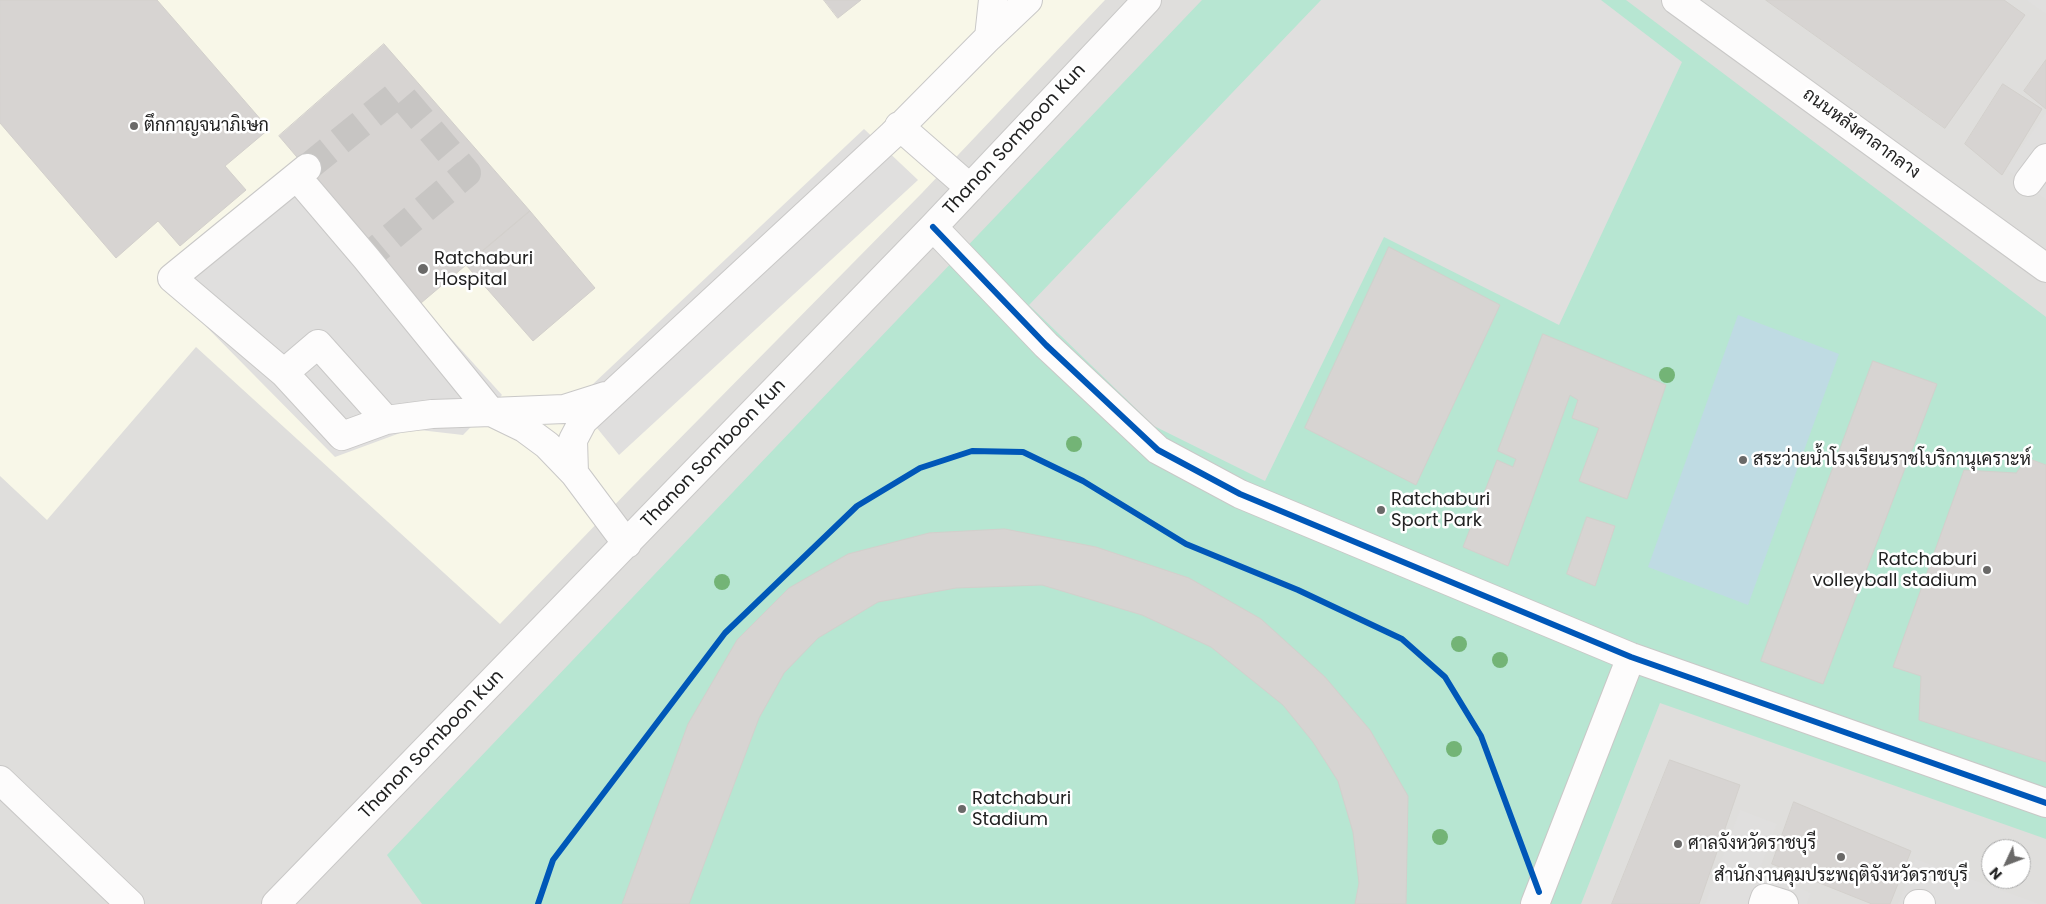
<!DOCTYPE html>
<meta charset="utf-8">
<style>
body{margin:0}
#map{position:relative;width:2046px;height:904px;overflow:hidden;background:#f0eeeb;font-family:Poppins,sans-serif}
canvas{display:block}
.north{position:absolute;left:1981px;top:839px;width:50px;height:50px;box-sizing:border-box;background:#fff;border:1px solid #a7a7a7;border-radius:50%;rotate:227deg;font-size:14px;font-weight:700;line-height:20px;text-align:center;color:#222}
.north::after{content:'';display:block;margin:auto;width:18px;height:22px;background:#6a6968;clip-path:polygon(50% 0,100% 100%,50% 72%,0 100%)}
</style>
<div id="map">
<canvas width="2046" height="904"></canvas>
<div class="north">N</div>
</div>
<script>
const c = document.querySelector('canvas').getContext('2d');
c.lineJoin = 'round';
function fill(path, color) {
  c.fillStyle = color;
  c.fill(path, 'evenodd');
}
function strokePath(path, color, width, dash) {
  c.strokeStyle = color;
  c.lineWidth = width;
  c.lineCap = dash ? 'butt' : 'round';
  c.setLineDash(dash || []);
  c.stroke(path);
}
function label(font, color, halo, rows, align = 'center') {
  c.font = font + ' Poppins,Sarabun,sans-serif';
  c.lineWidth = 5;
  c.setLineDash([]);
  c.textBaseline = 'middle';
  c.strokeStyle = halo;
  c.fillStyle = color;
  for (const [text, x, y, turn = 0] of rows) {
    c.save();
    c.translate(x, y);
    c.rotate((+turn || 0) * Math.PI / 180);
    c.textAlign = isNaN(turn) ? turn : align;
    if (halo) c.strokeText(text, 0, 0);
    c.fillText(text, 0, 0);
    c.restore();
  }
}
fill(new Path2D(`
 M0,0H2046V904H0ZM1991,849H2021V879H1991Z`), '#dfdedc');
fill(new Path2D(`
 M0,0H1105L922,193L632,487L500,624L196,347L47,520L0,476Z`), '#f8f7e8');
fill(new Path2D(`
 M1202,0H1626L2046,317V839L1660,703L1581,904H422L387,855Z`), '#b7e6d2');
fill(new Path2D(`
 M1321,0H1601L1682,62L1559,325L1384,237L1265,481L1154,426L1029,305Z
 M2026,0H2046V14Z
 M2046,112V200L2006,169Z
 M864,129L918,180L619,455L575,401Z
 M309,181L502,395L463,435L411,429L335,457L174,294Z
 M1740,810L1777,824L1759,871L1811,893L1807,904H1705Z
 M1915,859L2039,904H1898Z`), '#e0dfde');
fill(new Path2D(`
 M1738,315L1839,354L1748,605L1648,567Z`), '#bfdbe3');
const building = new Path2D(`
 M0,0H157L269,129L225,166L246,190L180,246L158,221L116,258L0,123Z
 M824,0H861L838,18Z
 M1766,0H2004L2025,15L1945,128Z
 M384,44L530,211L421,303L279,136Z
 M2046,60V109L2024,91Z
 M2003,84L2042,109L2002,175L1965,144Z
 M530,211L595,288L533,341L466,265Z
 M1389,247L1500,305L1416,485L1305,428Z
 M1543,334L1666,385L1627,499L1579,481L1599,428L1572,418L1578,400L1570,395L1508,566L1463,547L1497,460L1513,467L1516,459L1498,451Z
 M1873,361L1937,384L1823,684L1761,661Z
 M2027,458L2046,465V762L1919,720L1921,676L1893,667L1964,470L2016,473Z
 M1587,517L1615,526L1595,586L1567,574Z
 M1005,529L1096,547L1189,578L1261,619L1325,677L1370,730L1408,796L1406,904H1355L1359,883L1353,832L1338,781L1313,742L1283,705L1211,647L1142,615L1042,585L956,588L878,602L818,638L784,673L759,718L689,904H622L688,724L737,640L789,588L848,554L929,533Z
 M1670,760L1740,785L1699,904H1612Z
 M1794,802L1911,851L1890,904H1872L1772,864Z`);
fill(building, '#d7d4d2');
strokePath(building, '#d3d0cc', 1);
strokePath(new Path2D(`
 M307,168L399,93L467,173L377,249`), '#c7c5c3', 28, [28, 14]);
const minor = new Path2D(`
 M1676,0L2046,268
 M989,37L1028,0
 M899,126L970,188
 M307,168L172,278L284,373L342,436L386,420L432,414L491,412L524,428L547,445L574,473L627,544
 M297,177L366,258L491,412L564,409L605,396
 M2028,182L2046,158
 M933,227L1046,345L1158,450L1240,494L1631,657L2046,803
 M284,373L318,344L386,420
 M574,473L573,440L583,421L891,136L989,37L993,0
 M0,780L130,904
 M276,904L933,227L1147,0
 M1535,904L1631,657
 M1763,904L1765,898L1784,904
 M1918,904H1921`);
strokePath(minor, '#c9c8c7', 30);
strokePath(minor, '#fdfcfc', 28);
strokePath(new Path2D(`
 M933,227L1046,345L1158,450L1240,494L1631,657L2046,803
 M538,904L553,860L725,633L857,506L920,468L972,451L1023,452L1083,481L1186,544L1298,590L1402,639L1445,677L1481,736L1539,892`), '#0057b8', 6);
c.fillStyle = '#73b476';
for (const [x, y] of [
 [1667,375],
 [1074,444],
 [722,582],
 [1459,644],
 [1500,660],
 [1454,749],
 [1440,837]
]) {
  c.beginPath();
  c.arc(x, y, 8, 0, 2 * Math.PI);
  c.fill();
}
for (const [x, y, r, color] of [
 [134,126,5,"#6a6968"],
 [423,269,6,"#6a6968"],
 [1743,460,5,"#6a6968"],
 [1381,510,5,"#6a6968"],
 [1987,570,5,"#6a6968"],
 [962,809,5,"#6a6968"],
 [1678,844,5,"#6a6968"],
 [1841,857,5,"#6a6968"]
]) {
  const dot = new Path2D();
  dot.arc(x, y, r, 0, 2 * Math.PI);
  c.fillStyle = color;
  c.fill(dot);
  strokePath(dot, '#fff', 2);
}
label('18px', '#222', '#fff', [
 ["ตึกกาญจนาภิเษก",144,126],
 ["Ratchaburi",434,259],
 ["Hospital",434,280],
 ["สระว่ายน้ำโรงเรียนราชโบริกานุเคราะห์",1753,460],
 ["Ratchaburi",1391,500],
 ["Sport Park",1391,521],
 ["Ratchaburi",1977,560,"right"],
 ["volleyball stadium",1977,581,"right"],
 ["Ratchaburi",972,799],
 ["Stadium",972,820],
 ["ศาลจังหวัดราชบุรี",1688,844],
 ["สำนักงานคุมประพฤติจังหวัดราชบุรี",1841,876,"center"]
], 'left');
label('18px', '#222', '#fff', [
 ["ถนนหลังศาลากลาง",1861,134,36],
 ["Thanon Somboon Kun",1015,140,-47],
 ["Thanon Somboon Kun",714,454,-46],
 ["Thanon Somboon Kun",432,745,-46]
]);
</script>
